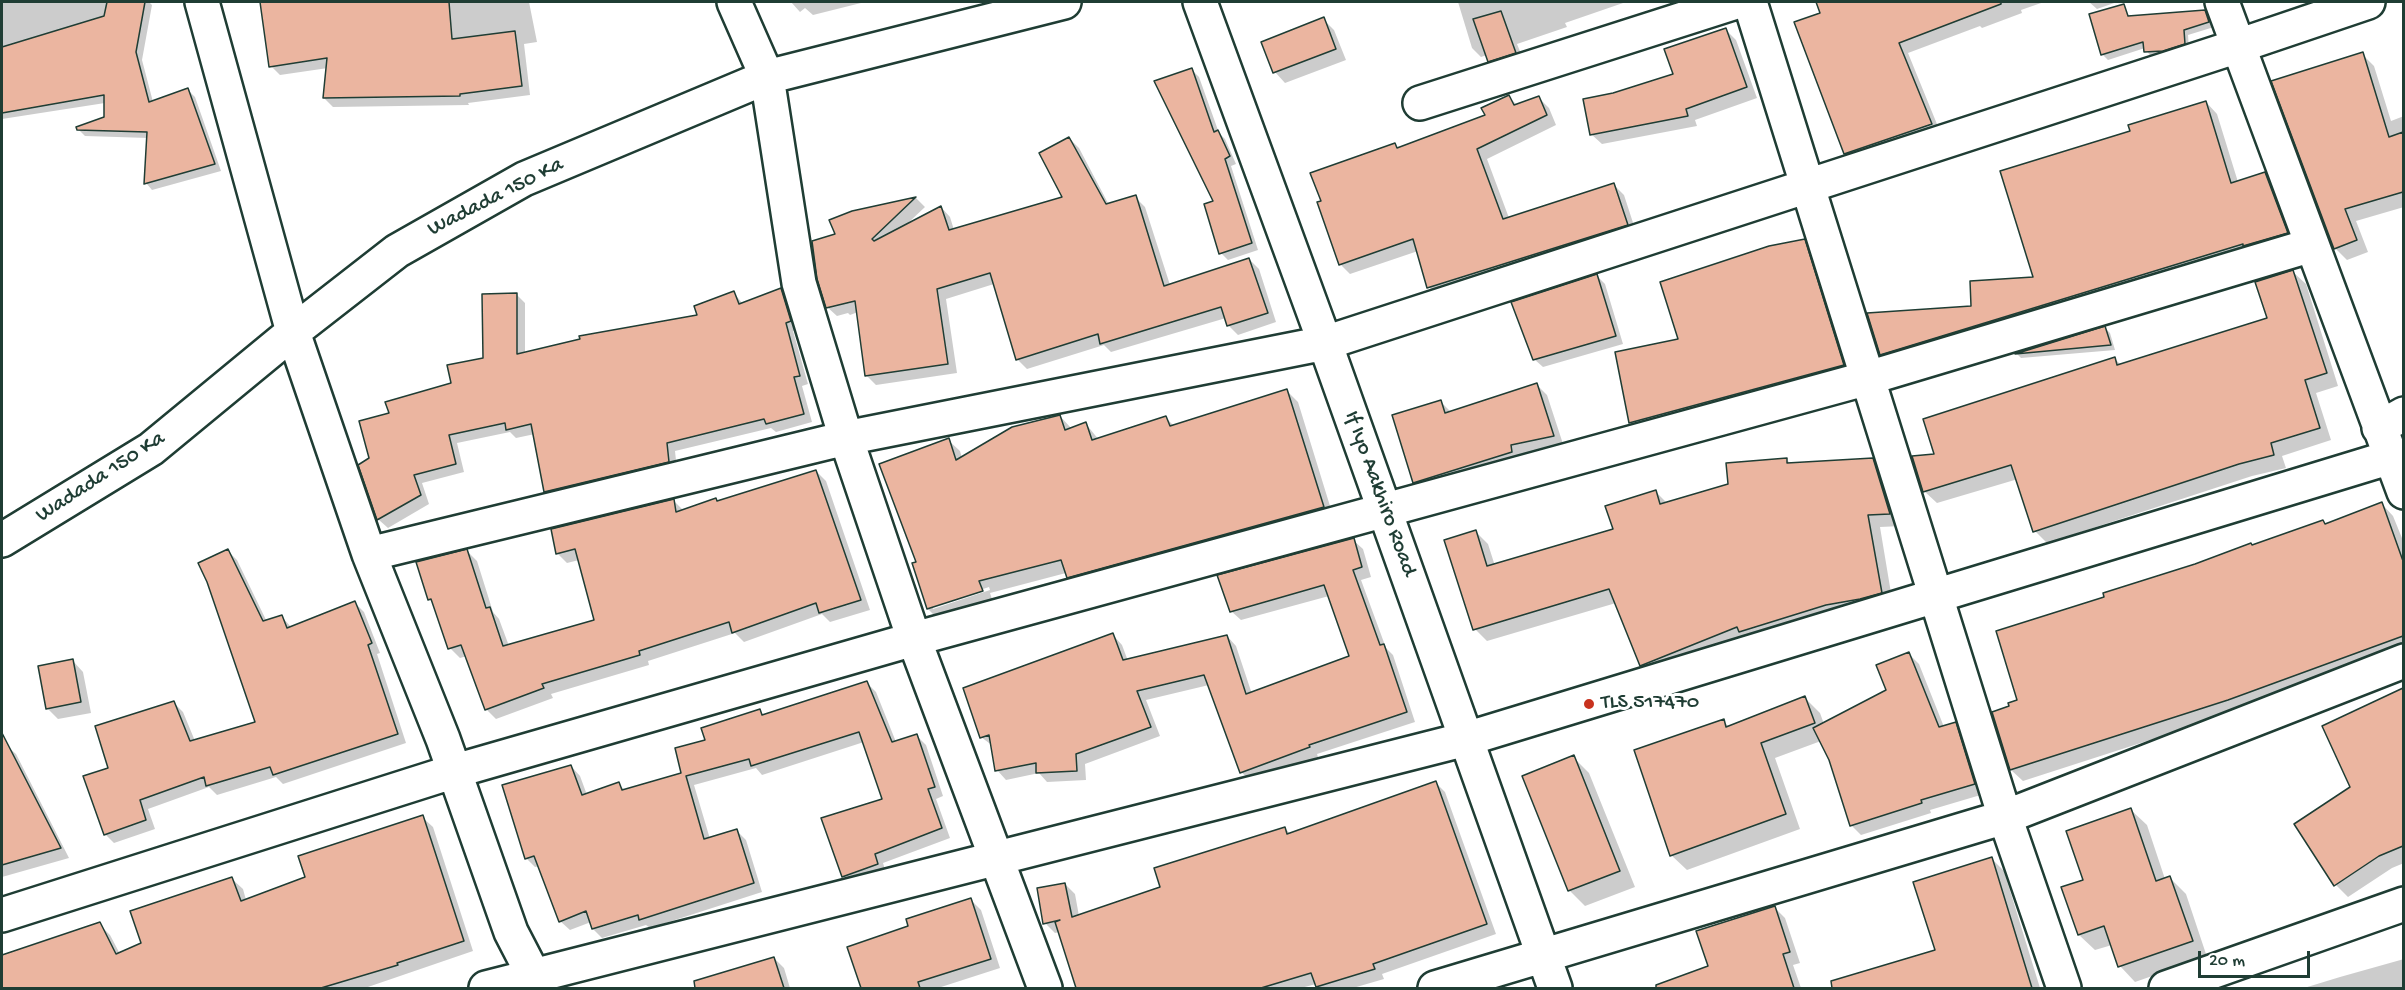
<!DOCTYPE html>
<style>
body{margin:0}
#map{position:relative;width:2405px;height:990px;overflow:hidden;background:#fff;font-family:"Gochi Hand",sans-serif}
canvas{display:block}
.frame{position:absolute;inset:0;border:3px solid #1f3d34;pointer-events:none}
.scale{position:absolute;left:2198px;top:951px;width:112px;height:27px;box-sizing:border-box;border:3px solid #1f3d34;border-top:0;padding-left:8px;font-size:18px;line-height:21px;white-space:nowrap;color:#1f3d34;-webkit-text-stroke:4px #fff;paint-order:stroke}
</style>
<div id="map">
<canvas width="2405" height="990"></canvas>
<div class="frame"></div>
<div class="scale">20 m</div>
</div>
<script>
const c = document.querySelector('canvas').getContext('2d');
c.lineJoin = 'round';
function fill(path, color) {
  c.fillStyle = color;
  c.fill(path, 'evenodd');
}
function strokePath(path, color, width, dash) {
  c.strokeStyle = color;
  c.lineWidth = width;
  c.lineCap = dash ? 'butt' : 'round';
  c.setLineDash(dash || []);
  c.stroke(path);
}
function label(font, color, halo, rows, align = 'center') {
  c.font = font + ' "Gochi Hand",sans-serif';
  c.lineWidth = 6;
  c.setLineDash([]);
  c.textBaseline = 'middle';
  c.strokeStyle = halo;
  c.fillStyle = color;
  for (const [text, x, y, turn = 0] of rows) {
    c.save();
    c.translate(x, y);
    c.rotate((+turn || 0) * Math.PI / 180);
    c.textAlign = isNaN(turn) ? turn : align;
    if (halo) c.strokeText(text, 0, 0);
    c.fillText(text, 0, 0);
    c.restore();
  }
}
fill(new Path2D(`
 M2,2H149L152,5L142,60L153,102L188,90L195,97L221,171L152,190L146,183L148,138L85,136L78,129L105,118V103L2,119Z
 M261,2H529L537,42L524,44L530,95L468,103L469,105L333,107L324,98L328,68L280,75L271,66Z
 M791,2H860L861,3L813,15L805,8L800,12Z
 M1458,2H1626L1565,23L1567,27L1517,44L1524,61L1498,70L1489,61L1487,55L1481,57L1472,48Z
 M1817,2H2044L2021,10L2022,13L1982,28L1980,26L1908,53L1941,134L1856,164L1846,154L1796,23L1822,14Z
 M2089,2H2117L2097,9Z
 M2204,11L2210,17L2214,27L2188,35L2189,49L2168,55L2151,57L2145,48L2108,60L2102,54Z
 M1323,19L1334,30L1346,60L1285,83L1275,72Z
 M1725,29L1736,40L1757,98L1695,120L1697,126L1602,144L1591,134L1613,95L1675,75Z
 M2362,54L2374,66L2391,121L2404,116V207L2356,221L2368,252L2347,260L2335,248Z
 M1192,70L1199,77L1219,133L1225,139L1236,164L1231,166L1258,250L1228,260L1221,253L1215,202Z
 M1508,96L1517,105L1538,97L1549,108L1556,125L1487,159L1509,218L1614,185L1624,195L1637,235L1439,297L1429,287L1418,251L1350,274L1340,264L1395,145L1399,148L1487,116Z
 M2206,102L2217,114L2238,182L2265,174L2276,185L2298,244L1893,366L1881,354L2035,278L2131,132Z
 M1069,138L1079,148L1109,205L1135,197L1145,207L1170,285L1249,259L1259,269L1276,322L1238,335L1228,325L1226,318L1111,352L1104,345L1027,369L1017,359L994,284L946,299L957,373L876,385L866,375L858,312L850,315L848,313L837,316L827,307L837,235L852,213L916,198L925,207L907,224L941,207L950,217L954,230L1065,197Z
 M1804,241L1816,253L1855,377L1642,434L1630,422L1680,341Z
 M2293,272L2306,284L2338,386L2316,393L2331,440L2282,456L2286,468L2252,476L2047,543L2035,531L2018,479L1937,503L1924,491L1936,456L2114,358L2122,366L2269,319Z
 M1597,276L1605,284L1623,344L1543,367L1534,359Z
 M781,290L789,299L799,329L793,331L808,384L802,386L812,422L776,432L771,428L675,451L677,470L554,500L545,491L535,434L516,438L510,432L457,443L464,472L422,483L429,504L388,528L379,520L360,465L370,459L391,414L452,384L484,359L516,294L525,303V353L699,316L733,292L743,304Z
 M2105,328L2110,333L2115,350L2021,358L2017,354Z
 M1537,385L1547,395L1564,447L1521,455L1522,463L1425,493L1415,482L1441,402L1452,413Z
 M1286,390L1298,402L1334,519L1080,588L1066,573L990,593L993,602L939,620L928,609L917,563L948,440L960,451L962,458L1011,430L1036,421L1060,416L1071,428L1086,424L1099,440L1166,418L1174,426ZM989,587L990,590L933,609V606Z
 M1786,459L1792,465L1872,460L1885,472L1902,526L1880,527L1893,605L1653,677L1641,665L1616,603L1487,641L1475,629L1476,532L1488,544L1495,566L1615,530L1655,491L1667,503L1729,485Z
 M816,471L826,481L870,610L830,622L822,614L744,642L735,633L648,661L649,665L551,694L553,698L496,719L486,709L467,656L460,658L450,648L435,605L429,599L467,551L477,561L493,612L499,619L509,646L596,621L579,560L567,563L557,553L674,501L684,511L716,500L719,503Z
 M2382,504L2393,516L2404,543V651L2240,711L2023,781L2011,770L1994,713L2011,707L2019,701L2106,598L2323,522L2326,525Z
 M1353,540L1363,549L1371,577L1361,580L1386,648L1393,655L1415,722L1317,754L1318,757L1251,781L1241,772L1209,685L1146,700L1160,736L1085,764L1086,780L1047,782L1039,773L1006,780L997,770L993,746L981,737L1113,635L1122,645L1128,661L1227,636L1236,646L1252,694L1351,656L1329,596L1241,620L1231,611Z
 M227,550L237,560L267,622L282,617L292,628L355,603L364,612L380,653L377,654L406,743L283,784L276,777L217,795L209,787L148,809L155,829L114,843L105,834L110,769L174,703L183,712L195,741L257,723Z
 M1909,654L1919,664L1944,727L1955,724L1965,734L1984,794L1930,810L1931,813L1861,835L1851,825L1831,759L1821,741L1775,758L1800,829L1687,870L1671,855L1723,721L1729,727L1805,698L1820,713L1824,724L1888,691Z
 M73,661L83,672L91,713L58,719L47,708Z
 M867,683L876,692L896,742L916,735L926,745L943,796L936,799L950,838L883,863L886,873L852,885L843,876L884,800L864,742L762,775L756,768L694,785L710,839L737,831L746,840L762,892L650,928L646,925L602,938L593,929L591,922L570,930L560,921L540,866L535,867L526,858L571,766L580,776L587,795L618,784L625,790L683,774L707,741L760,711L765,716Z
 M2404,690V863L2392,868L2348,897L2336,885L2352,788L2324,726Z
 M6,745L16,754L69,858L2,877V747Z
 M1573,757L1589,773L1635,887L1585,906L1569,890Z
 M1435,782L1445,792L1496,934L1382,974L1384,979L1353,988H1319L1316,984L1301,988H1077L1059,932L1055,933L1045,923L1065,884L1075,894L1079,916L1162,888L1285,828L1291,835Z
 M2131,810L2147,825L2165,879L2170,878L2186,894L2207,957L2135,982L2120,966L2112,945L2095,950L2079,935L2085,881Z
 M422,817L433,827L473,951L365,988H2V956L99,924L110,935L120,954L143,944L232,879L243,889L246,900L307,878Z
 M1991,858L2004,871L2040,988H1889L1882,967L1937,951Z
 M971,900L981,910L1000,968L938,988H862L849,948L910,927Z
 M1774,907L1785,918L1800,963L1793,965L1801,988H1665L1711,974Z
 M774,958L784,968L790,988H702Z
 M2404,959V988H2304L2340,977Z`), '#0003');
const building = new Path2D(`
 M107,2H145L136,52L149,102L188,88L215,164L144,184L147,132L77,130L76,127L104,117V95L2,113V47L104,16Z
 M260,2H449L452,39L515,31L522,86L460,94V96L323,98L327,58L269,67Z
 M1816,2H2001V4L1899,43L1932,124L1844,154L1794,22L1820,13Z
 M2124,4L2128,16L2205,10L2209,22L2184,30L2185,44L2163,51L2144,52L2143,42L2101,55L2089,14Z
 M1501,11L1516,53L1488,62L1473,19Z
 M1324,17L1336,49L1273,73L1261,42Z
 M1726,28L1747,87L1686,109L1688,116L1590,135L1583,99L1613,93L1673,74L1664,49Z
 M2363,52L2389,137L2403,132V192L2345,209L2357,240L2334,249L2271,81Z
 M1192,68L1214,132L1218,130L1230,156L1225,159L1252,243L1219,254L1204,204L1213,201L1154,81Z
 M1509,95L1514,105L1539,96L1547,115L1477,149L1503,219L1614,183L1628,225L1427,288L1413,239L1339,265L1317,202L1321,201L1310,173L1395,143L1397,148L1485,115L1481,108Z
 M2206,101L2231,183L2265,172L2288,233L2243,246V244L1880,355L1867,313L1971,306L1970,281L2033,277L2000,171L2130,131L2128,125Z
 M1069,137L1106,204L1136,195L1164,286L1249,258L1268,313L1227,326L1221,307L1100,344L1098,334L1016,360L990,273L937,289L948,364L865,376L855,301L826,308L817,279L812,241L835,234L829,220L852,211L916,197L872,239L874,241L941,206L949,230L1062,197L1039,153Z
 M1805,239L1844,365L1629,423L1615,352L1678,339L1660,282L1769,246Z
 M2293,270L2327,373L2305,380L2320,428L2271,443L2274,455L2239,464L2033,532L2011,465L1923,492L1912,456L1934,454L1923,419L2115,357L2117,365L2267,318L2255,282Z
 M1597,274L1616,336L1533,360L1511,302Z
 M781,288L791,321L786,323L800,376L794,377L804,414L766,424L764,419L667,443L669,462L544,492L531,424L506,430L505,423L449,435L456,464L414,475L421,495L377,520L358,465L369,458L359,421L389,413L385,402L451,383L447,365L483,358L482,294L517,293V354L580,339L579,336L697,315L694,306L734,291L739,304Z
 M2105,326L2111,345L2015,354Z
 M1537,383L1554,436L1511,445L1512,452L1413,483L1392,415L1441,400L1445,413Z
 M1287,389L1324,507L1067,578L1061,560L979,581L983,591L927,609L912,563L916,562L879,464L949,438L956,460L1012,427L1060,415L1065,430L1086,422L1092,440L1166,416L1170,426Z
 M1787,458V463L1873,458L1890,514L1868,515L1882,593L1860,599L1826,605L1739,632L1737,627L1640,666L1609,589L1473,630L1444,540L1476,530L1487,566L1613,529L1605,506L1656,490L1660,504L1728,484L1726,463Z
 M816,470L861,600L819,613L816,603L732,633L729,622L639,651L640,655L542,684L544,688L485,710L461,645L448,649L431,599L428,600L416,562L467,549L486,608L490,607L503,646L594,620L575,549L556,554L551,529L674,499L676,512L716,498L717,501Z
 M2382,502L2403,561V636L2228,700L2010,770L1992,712L2009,706L2008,703L2017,700L1996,631L2104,597L2103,593L2195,564L2251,543L2252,545L2323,520L2325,524Z
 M1354,538L1362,567L1353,570L1380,645L1384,644L1407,712L1309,745L1310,747L1240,773L1204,675L1137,691L1151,727L1076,754L1077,771L1036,773V763L995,771L989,735L980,738L963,688L1113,633L1123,660L1227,635L1246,694L1349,656L1324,585L1230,612L1217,575Z
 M228,549L263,621L282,615L287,628L355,601L372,643L368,645L398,734L273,775L270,767L206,786L204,777L140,800L146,820L104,835L83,776L108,768L95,726L174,701L190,741L255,722L207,582L198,563Z
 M1909,652L1939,727L1956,722L1975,784L1921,800L1922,803L1850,826L1829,760L1813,728L1886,690L1876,665Z
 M73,659L81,702L46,709L38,666Z
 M867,681L892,742L917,734L935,787L928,789L942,828L875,854L878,864L842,877L821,818L882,799L859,732L751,766L749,759L686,776L704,839L737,829L754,883L639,920L638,915L592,929L586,911L559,922L534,856L525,859L502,785L571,765L582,795L619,782L622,790L681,773L675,748L705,740L701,728L760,709L762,715Z
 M2403,688V846L2379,856L2334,886L2294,824L2350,787L2322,726Z
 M1805,696L1815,723L1761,743L1786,814L1670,856L1634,750L1724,719L1726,727Z
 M2,733L61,848L2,865Z
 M1574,755L1620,871L1568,891L1522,776Z
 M1436,781L1487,924L1373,964L1375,969L1316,987L1311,973L1261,988H1076L1055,922L1060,920L1043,924L1037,888L1065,883L1072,917L1160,887L1154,868L1285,827L1287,834Z
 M2131,808L2156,881L2170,876L2193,941L2118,967L2104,926L2078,935L2061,887L2083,880L2066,831Z
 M423,815L464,941L397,963L398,965L321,988H2V955L100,922L116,954L141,943L130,911L232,877L241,901L305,877L298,856Z
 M1992,857L2032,988H1832L1831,981L1935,950L1913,882Z
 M971,898L991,959L918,982L920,988H861L847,947L908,926L906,919Z
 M1775,906L1790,952L1783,954L1794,988H1656V985L1708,966L1696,931Z
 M774,957L784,988H695L694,981Z`);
fill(building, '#ebb5a0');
strokePath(building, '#1f3d34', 1.5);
const minor = new Path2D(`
 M202,2L293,332L369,554L443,739L511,932L540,988
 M734,2L767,77L799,283L846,438L914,639L1045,988
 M1200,2L1325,343L1555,988
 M1750,2L2005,817L2064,988
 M2222,2L2404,492
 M1420,103L1736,2
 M2379,428L2404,414
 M2,540L151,449L293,332L397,251L524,179L767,77L1064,2
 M369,554L846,438L1325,343L2238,46L2368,2
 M2,915L455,771L914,639L1868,378L2312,245
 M486,988L1466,739L2391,457
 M1435,988L2005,817L2404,661
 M2166,988L2404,904`);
strokePath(minor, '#1f3d34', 38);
strokePath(minor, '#fff', 33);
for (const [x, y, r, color] of [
 [1589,704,6,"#c8321e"]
]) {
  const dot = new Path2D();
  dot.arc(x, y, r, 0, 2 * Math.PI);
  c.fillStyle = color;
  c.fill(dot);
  strokePath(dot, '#fff', 2);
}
label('22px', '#1f3d34', '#fff', [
 ["Wadada 150 Ka",496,198,-27],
 ["Wadada 150 Ka",101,478,-33],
 ["If Iyo Aakhiro Road",1379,494,70]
]);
label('22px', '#1f3d34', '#fff', [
 ["TLS 517470",1601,704]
], 'left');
</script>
